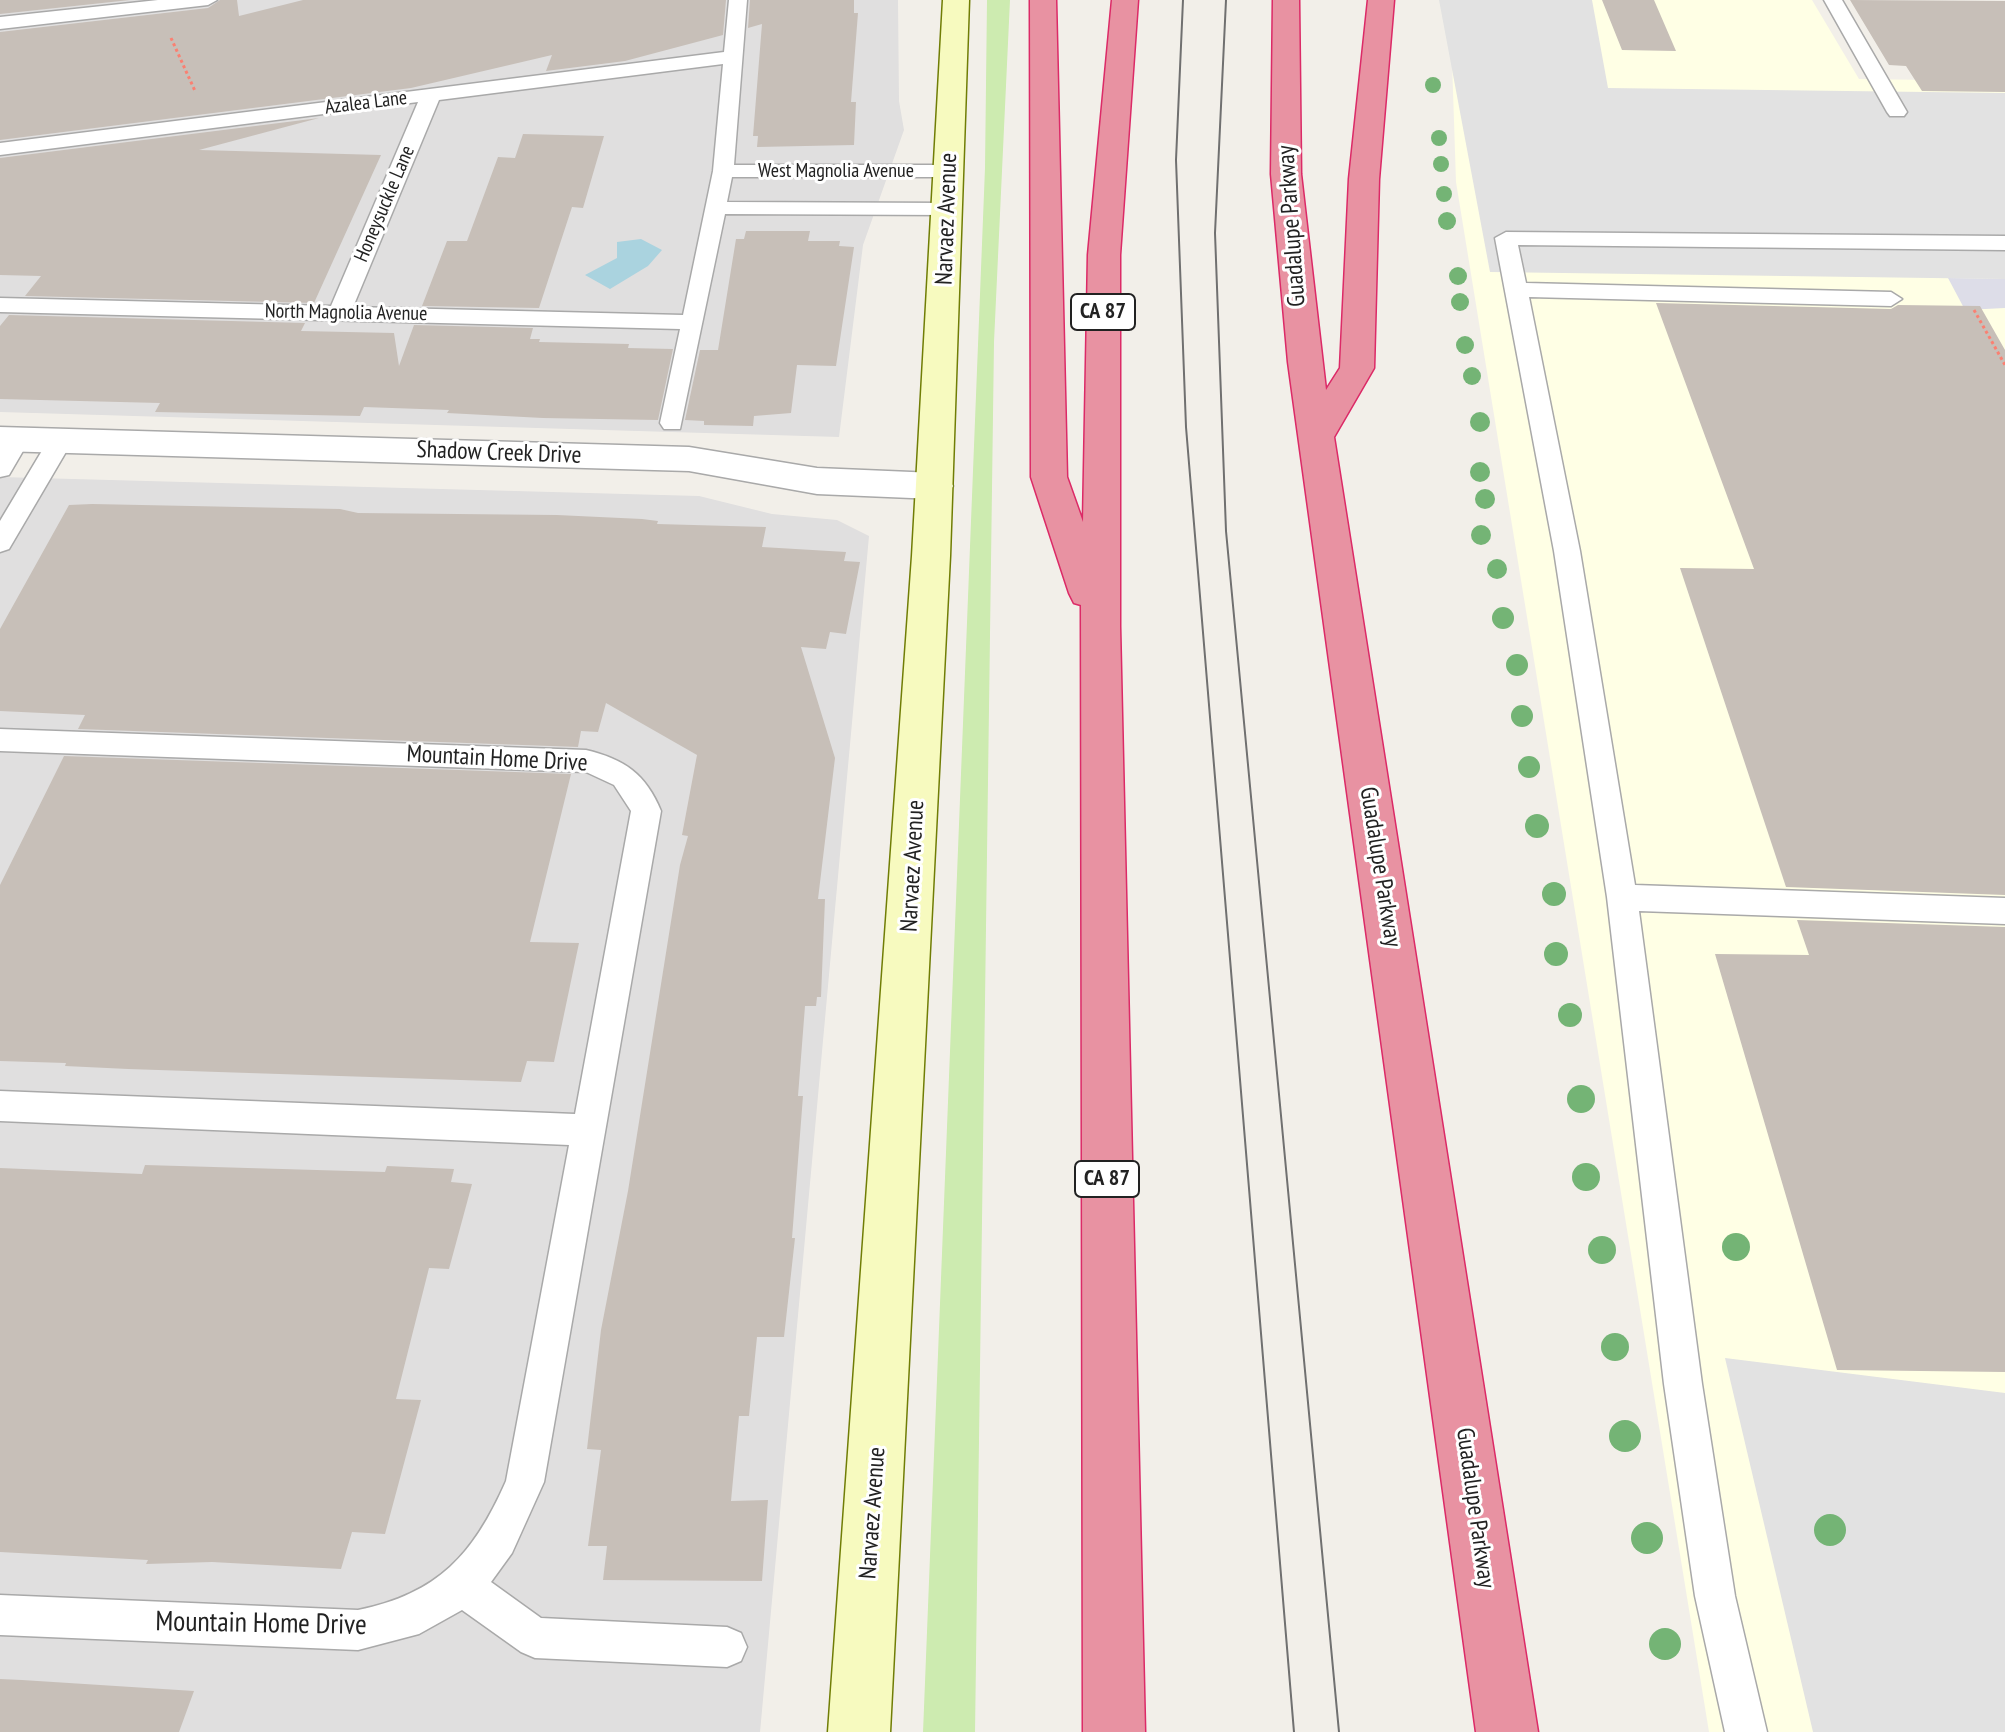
<!DOCTYPE html>
<style>
body{margin:0}
canvas{display:block;background:#f2efe9}
</style>
<canvas width="2005" height="1732"></canvas>
<script>
const c = document.querySelector('canvas').getContext('2d');
c.lineJoin = 'round';
function fill(path, color) {
  c.fillStyle = color;
  c.fill(path, 'evenodd');
}
function strokePath(path, color, width, dash) {
  c.strokeStyle = color;
  c.lineWidth = width;
  c.lineCap = dash ? 'butt' : 'round';
  c.setLineDash(dash || []);
  c.stroke(path);
}
function label(font, color, halo, rows, align = 'center') {
  c.font = font + ' "PT Sans Narrow",sans-serif';
  c.lineWidth = 6;
  c.setLineDash([]);
  c.textBaseline = 'middle';
  c.strokeStyle = halo;
  c.fillStyle = color;
  for (const [text, x, y, turn = 0] of rows) {
    c.save();
    c.translate(x, y);
    c.rotate((+turn || 0) * Math.PI / 180);
    c.textAlign = isNaN(turn) ? turn : align;
    if (halo) c.strokeText(text, 0, 0);
    c.fillText(text, 0, 0);
    c.restore();
  }
}
fill(new Path2D(`
 M0,0H898L899,101L904,130L863,245L839,437L0,412Z
 M0,477L699,496L772,514L837,520L869,536L760,1732H0Z`), '#e0dfdf');
fill(new Path2D(`
 M1450,0H1812L1859,79L2005,81V1732H1709L1456,182Z`), '#ffffe5');
fill(new Path2D(`
 M987,0H1010L994,342L975,1732H923L985,168Z`), '#cdebb0');
fill(new Path2D(`
 M1439,0H1592L1608,88L2005,93V279L1490,272Z
 M1725,1358L2005,1393V1732H1813Z`), '#e2e2e2');
fill(new Path2D(`
 M1948,278L2005,279V308L1965,310Z`), '#dddde8');
fill(new Path2D(`
 M641,239L662,250L648,266L610,289L585,275L617,258V242Z`), '#aad3df');
fill(new Path2D(`
 M0,0H130L0,14Z
 M220,0H237L239,16L303,0H726L723,35L625,61L546,71L552,55L411,88L0,140V32L208,8Z
 M750,0H854V13H858L851,102H856L854,145L757,147L758,136H753L762,24L748,28Z
 M1602,0H1654L1676,51L1622,50Z
 M1850,0L2005,1V92L1922,91L1906,66L1889,65Z
 M319,118L199,150L381,155L314,303L25,296L41,276L0,275V158Z
 M523,134L604,136L583,208L572,207L539,308L422,306L447,241H467L498,157L515,158Z
 M746,231H810L808,241H840L839,246L854,247L836,366L797,365L791,413L754,416L753,426L704,425V421L685,420L700,350H718L736,239H744Z
 M1656,303L1891,309L1898,305L1980,306L2005,350V895L1786,887L1680,568L1754,569Z
 M9,315L305,323L301,331L394,333L399,366L414,325L533,328L530,339H540L539,342L629,344L628,348L673,349L658,420L543,418L447,413L449,410L364,407L360,416L155,412L160,403L0,399V326Z
 M92,504L340,509L358,513L557,515L642,519L658,521L657,524L766,527L762,547L846,552L844,561L860,562L846,634L830,632L826,649L801,647L835,758L818,899H825L821,997H817L816,1006H805L798,1096H803L792,1238H795L784,1337H757L749,1416H739L731,1501L768,1500L762,1581L603,1580L607,1546H588L601,1450L587,1449L601,1330L628,1191L680,865L688,836L682,835L697,755L606,703L598,732L581,731L578,747L78,729L85,715L0,711V629L69,505Z
 M64,756L571,774L530,942L579,943L554,1062L527,1061L521,1082L128,1069L65,1066L66,1063L0,1061V885Z
 M1797,920L2005,927V1372L1837,1370L1715,954L1809,955Z
 M145,1165L385,1172L387,1166L454,1169L451,1182L472,1184L449,1269L429,1268L396,1399L421,1400L385,1534L352,1532L341,1569L212,1562L146,1564L148,1560L0,1552V1168L142,1174Z
 M0,1679L22,1680L194,1691L179,1732H0Z`), '#c7bfb8');
const lane = new Path2D(`
 M158,0H217L208,5L0,29V17Z
 M729,0H747L734,165H949L959,171L949,177H732L727,202L948,203L959,209L948,215L725,214L680,429H664L660,423L680,329L0,312V298L331,306L418,102L0,155V143L724,52ZM723,64L713,171L683,315L353,307L439,100Z
 M1824,0H1842L1907,112L1904,116H1890L1887,112Z
 M1506,232L2005,236V250L1518,245L1526,283L1891,292L1902,299L1891,306L1529,297L1580,551L1635,885L2005,898V924L1639,911L1702,1384L1735,1596L1767,1732H1725L1695,1596L1664,1384L1607,897L1554,551L1495,238Z
 M18,431L27,433L30,439L9,475L0,477V449L9,433Z
 M61,432L70,434L73,440L9,549L0,552V521L52,434Z
 M0,729L586,750C624,759 646,774 661,811L544,1482L512,1553L491,1582L541,1618L727,1627L741,1633L747,1647L741,1661L727,1667L535,1658L521,1652L462,1610L419,1634L358,1650L0,1635V1595L358,1610C438,1594 474,1554 506,1481L569,1145L0,1121V1091L575,1114L631,811L614,785L586,772L0,751Z`);
const street = new Path2D(`
 M0,427L689,447L817,468L935,473L948,477L953,486L948,495L935,499L817,494L689,471L0,451Z`);
const secondary = new Path2D(`
 M943,0H969L950,556L890,1732H828L912,556Z`);
const highway = new Path2D(`
 M1030,0H1056L1067,477L1083,522L1088,255L1112,0H1138L1120,255V626L1145,1732H1083L1081,605L1074,603L1069,593L1031,477Z
 M1273,0H1299L1301,174L1326,390L1340,368L1349,179L1368,0H1394L1379,179L1374,368L1334,437L1538,1732H1476L1288,362L1271,174Z`);
strokePath(lane, '#a9a9a9', 3);
strokePath(street, '#a9a9a9', 3);
strokePath(secondary, '#707d05', 3);
strokePath(highway, '#dc2a67', 3);
strokePath(new Path2D(`
 M171,38L195,91
 M1974,310L2005,365`), '#fa8072', 3, [3, 3]);
fill(lane, '#fff');
fill(street, '#fff');
fill(secondary, '#f7fabf');
fill(highway, '#e892a2');
strokePath(new Path2D(`
 M1183,0L1176,160L1186,427L1294,1732
 M1226,0L1215,233L1226,531L1339,1732`), '#707070', 2);
c.fillStyle = '#74b475';
for (const [x, y, r] of [
 [1433,85,8],
 [1439,138,8],
 [1441,164,8],
 [1444,194,8],
 [1447,221,9],
 [1458,276,9],
 [1460,302,9],
 [1465,345,9],
 [1472,376,9],
 [1480,422,10],
 [1480,472,10],
 [1485,499,10],
 [1481,535,10],
 [1497,569,10],
 [1503,618,11],
 [1517,665,11],
 [1522,716,11],
 [1529,767,11],
 [1537,826,12],
 [1554,894,12],
 [1556,954,12],
 [1570,1015,12],
 [1581,1099,14],
 [1586,1177,14],
 [1736,1247,14],
 [1602,1250,14],
 [1615,1347,14],
 [1625,1436,16],
 [1830,1530,16],
 [1647,1538,16],
 [1665,1644,16]
]) {
  c.beginPath();
  c.arc(x, y, r, 0, 2 * Math.PI);
  c.fill();
}
label('20px', '#222', '#fff', [
 ["Azalea Lane",366,103,-7],
 ["West Magnolia Avenue",836,171],
 ["Honeysuckle Lane",385,204,-67],
 ["North Magnolia Avenue",346,313,1]
]);
for (const [x, y, w] of [
 [1103,312,64],
 [1107,1179,64]
]) {
  const box = new Path2D();
  box.roundRect(x - w / 2, y - 18, w, 36, 6);
  c.fillStyle = '#fff';
  c.fill(box);
  strokePath(box, '#222', 2);
}
label('bold 22px', '#222', null, [
 ["CA 87",1103,312],
 ["CA 87",1107,1179]
]);
label('24px', '#222', '#fff', [
 ["Narvaez Avenue",947,219,-88],
 ["Guadalupe Parkway",1292,226,-94],
 ["Shadow Creek Drive",499,453,2],
 ["Mountain Home Drive",497,759,3],
 ["Narvaez Avenue",913,866,-87],
 ["Guadalupe Parkway",1380,867,81],
 ["Guadalupe Parkway",1475,1508,82],
 ["Narvaez Avenue",873,1513,-86]
]);
label('28px', '#222', '#fff', [
 ["Mountain Home Drive",261,1624,1]
]);
</script>
